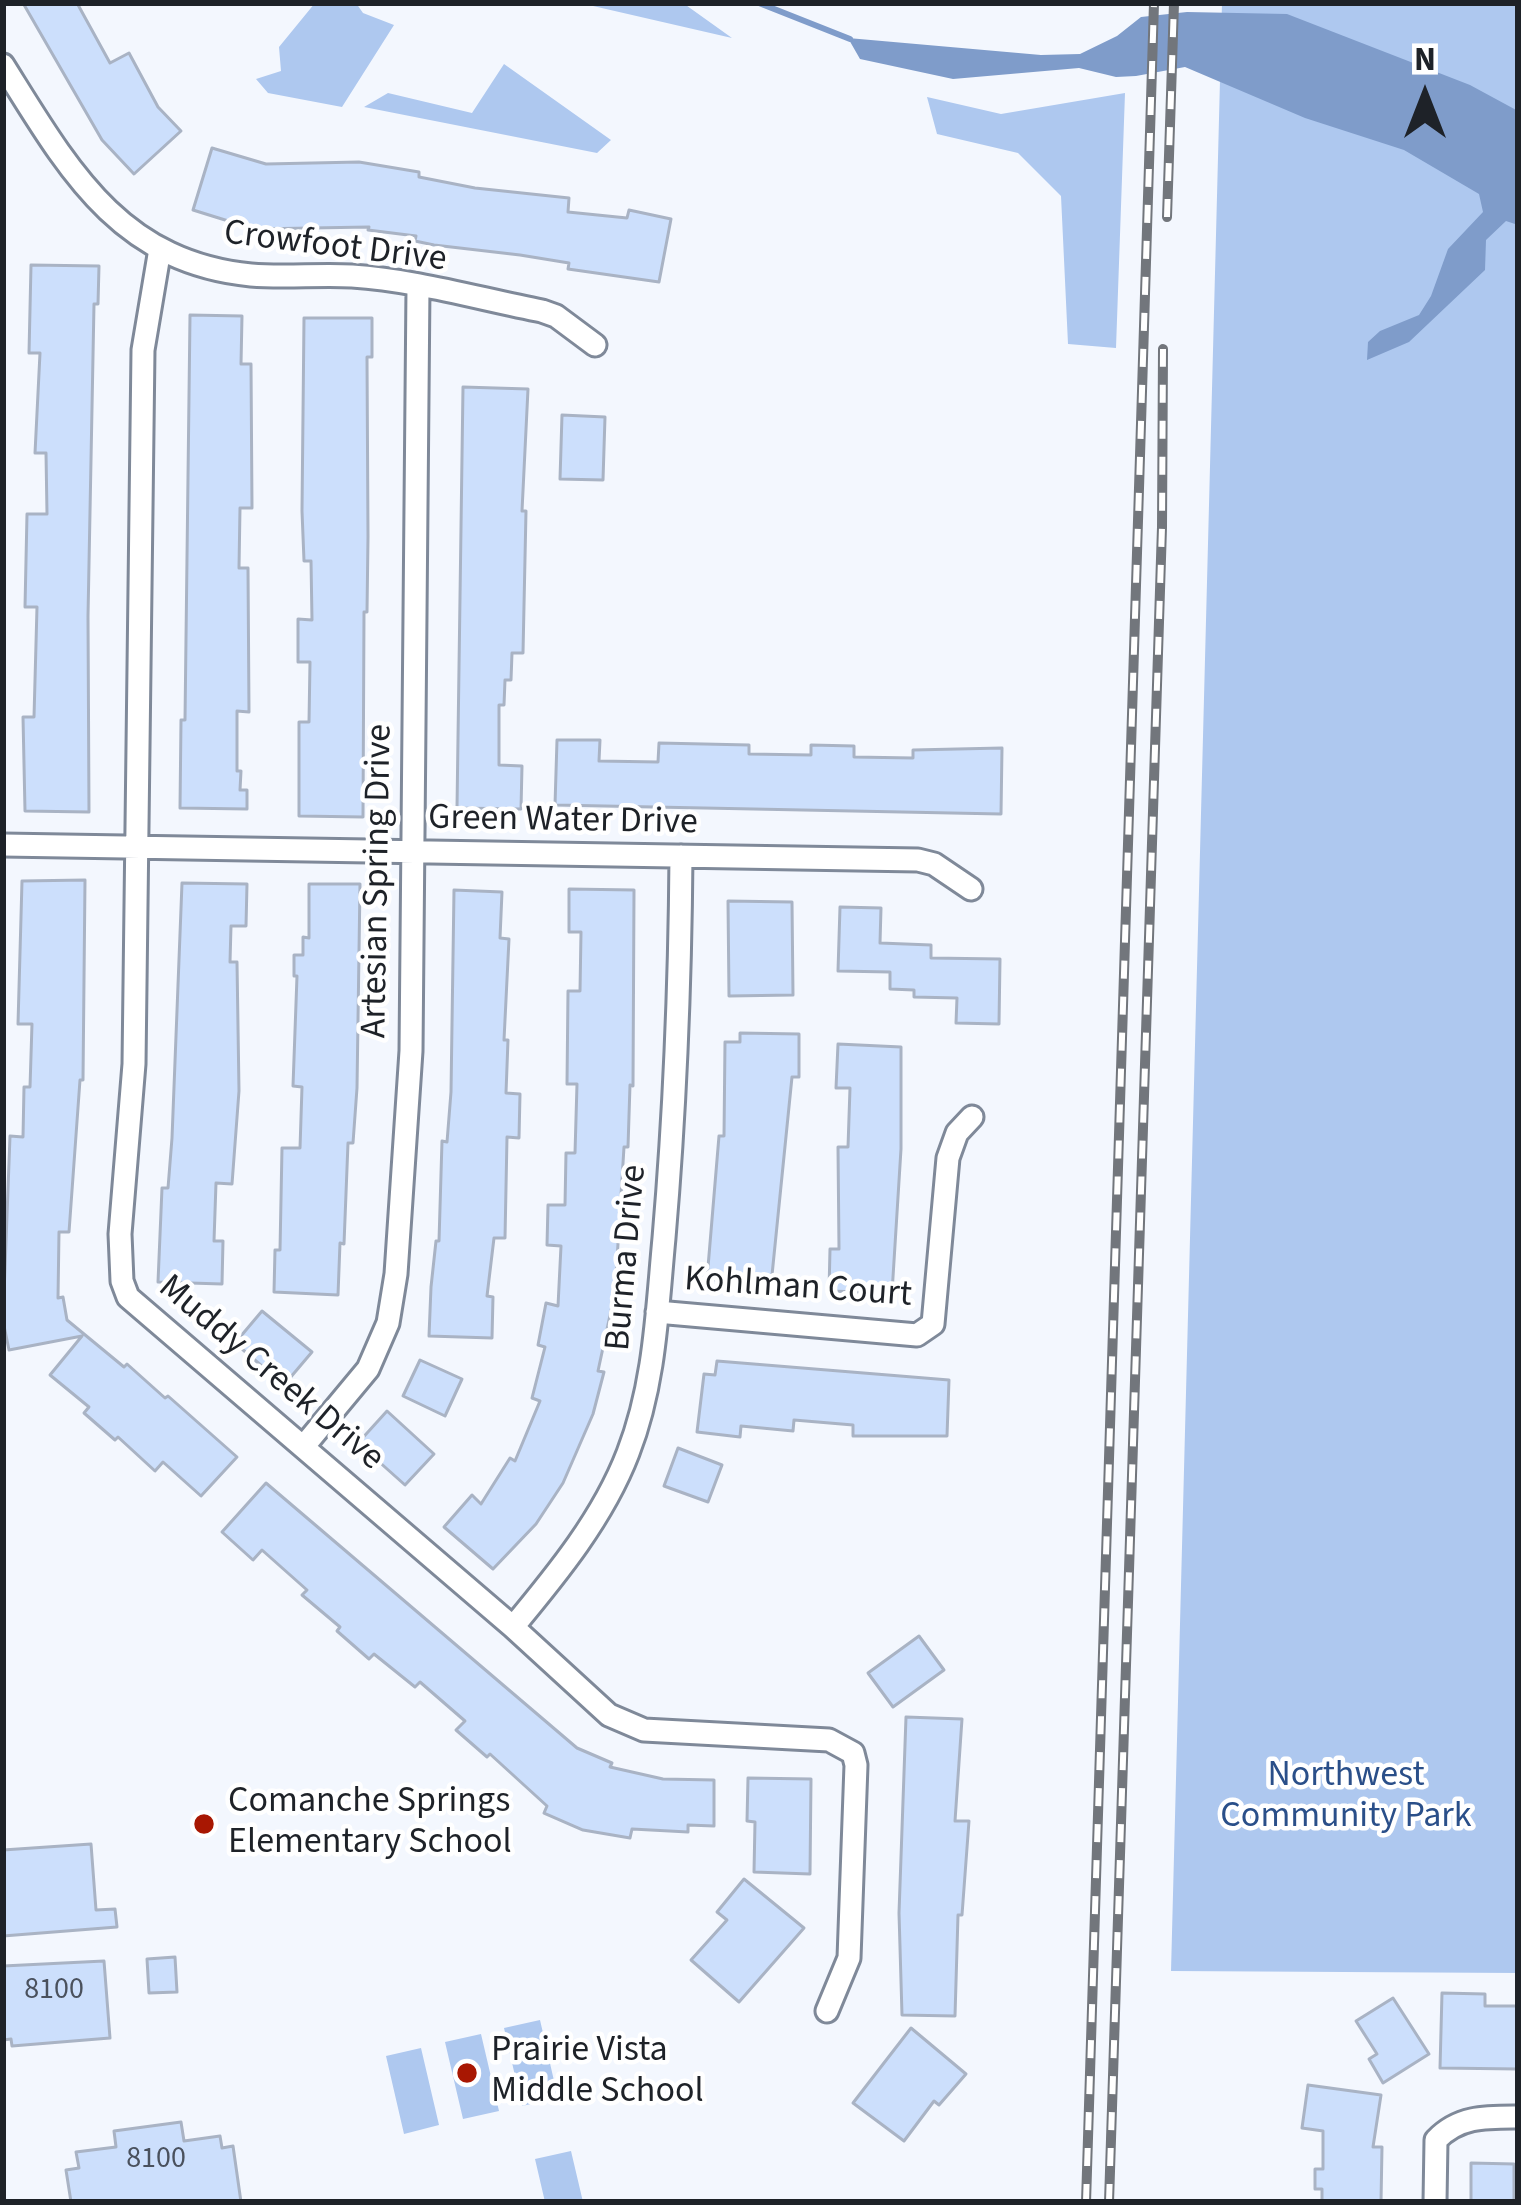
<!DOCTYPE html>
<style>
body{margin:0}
#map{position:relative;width:1521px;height:2205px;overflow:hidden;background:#f3f7fe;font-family:"Source Sans 3",sans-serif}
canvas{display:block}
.frame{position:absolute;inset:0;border:6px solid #1e2228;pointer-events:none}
.north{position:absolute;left:1365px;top:36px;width:120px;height:120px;-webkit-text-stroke:9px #fff;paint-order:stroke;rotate:0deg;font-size:33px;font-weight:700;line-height:48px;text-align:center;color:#1e2228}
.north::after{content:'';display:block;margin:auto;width:42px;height:54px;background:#1e2228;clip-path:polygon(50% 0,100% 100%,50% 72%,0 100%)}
</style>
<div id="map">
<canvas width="1521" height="2205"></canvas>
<div class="frame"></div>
<div class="north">N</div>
</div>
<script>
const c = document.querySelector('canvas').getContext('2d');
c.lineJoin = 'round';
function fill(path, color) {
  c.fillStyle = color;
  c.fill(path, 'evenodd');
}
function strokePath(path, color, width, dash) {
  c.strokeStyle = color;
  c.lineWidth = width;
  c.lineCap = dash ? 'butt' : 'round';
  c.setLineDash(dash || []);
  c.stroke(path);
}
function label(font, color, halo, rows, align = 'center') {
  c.font = font + ' "Source Sans 3",sans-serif';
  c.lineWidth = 9;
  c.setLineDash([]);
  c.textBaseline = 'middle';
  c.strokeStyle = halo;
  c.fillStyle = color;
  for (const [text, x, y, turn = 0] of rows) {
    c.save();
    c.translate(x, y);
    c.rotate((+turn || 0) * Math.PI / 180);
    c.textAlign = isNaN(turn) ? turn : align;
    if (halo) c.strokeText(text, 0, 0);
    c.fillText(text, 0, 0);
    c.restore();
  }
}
fill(new Path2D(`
 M315,3H356L363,13L394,25L342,107L268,93L256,79L281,71L279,47Z
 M580,3H683L732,38Z
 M1222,3H1518V1973L1171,1971Z
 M504,64L611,140L597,153L364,107L388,93L472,113Z
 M1125,93L1116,348L1068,344L1061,196L1018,153L937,134L927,97L1001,114Z
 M540,2020L558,2098L522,2106L504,2028Z
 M481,2034L499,2111L463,2119L445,2042Z
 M421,2048L439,2125L404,2134L386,2056Z
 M571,2151L583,2202H545L535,2159Z`), '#aec8ef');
fill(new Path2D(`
 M1187,12L1287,14L1470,85L1518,111V225L1506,221L1486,240L1485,270L1409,342L1367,360L1368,342L1380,331L1419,315L1431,296L1448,249L1483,212L1479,194L1404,150L1305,118L1185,67L1136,76L1116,77L1079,68L953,79L860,59L848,38L1041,55L1080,54L1117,36L1141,17Z`), '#7f9cca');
strokePath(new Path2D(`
 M759,3L850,39`), '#7f9cca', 6);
const building = new Path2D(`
 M23,3H77L110,63L129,53L158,107L181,131L134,174L102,140Z
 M212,148L266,164L359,162L419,172V177L475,188L569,198L568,212L627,218L629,210L671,219L659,282L568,269L569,263L520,255L434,245L415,241L416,236L368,230L369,227L254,229L193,210Z
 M31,265L99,266L98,304H94L88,616L89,812L25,811L23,717H34L37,607H25L27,514H47L46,453H35L40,353H29Z
 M190,315L242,316L241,364H251L252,508H240L239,568H248L249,712L237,711V771H241L240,790H247V809L180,808L181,720H185Z
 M304,318H372V357H367L368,537L367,612H364L363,817L299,816V722H309L310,662H298V619L312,620L311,561H304L302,511Z
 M463,387L528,389L522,511H526L523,653H512L511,680H505L504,705H499V765L522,766L521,809L457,808Z
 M562,415L605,417L603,480L560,479Z
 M557,740H600L599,761L658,762L659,743L749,745V754L811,755V745L854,746V757L913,758V750L1002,748L1001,814L555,805Z
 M85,880L83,1080H80L69,1232H59L58,1298L63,1297L67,1320L124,1367L127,1364L165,1398L168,1396L237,1457L201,1496L163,1462L155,1471L118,1437L115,1440L84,1413L89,1407L50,1375L82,1336L9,1350L3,1321L10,1136L23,1137L24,1087H30L32,1024H18L22,881Z
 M182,883L247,884L246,926H231L230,962H237L239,1091L232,1184L216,1183L214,1241H223L222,1284L158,1282L162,1188H168L172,1138Z
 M309,884H360L357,1088L353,1143H348L344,1244L340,1243L338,1295L274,1292L275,1250H280L282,1148H300L302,1087L293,1086L297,976H294V955H303V937L309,938Z
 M569,889L634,890L633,1086L630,1085L628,1147H624L615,1292L598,1371L604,1372L593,1414L563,1483L536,1524L493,1569L444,1527L472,1495L481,1504L510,1458L515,1461L540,1401L532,1398L545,1347L538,1345L546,1303L558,1306L561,1246L547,1245L548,1205H565L566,1153H575L577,1084H567L568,991H580L581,932H569Z
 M454,890L502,892L500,938L509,939L504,1040H508L506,1093L520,1094L519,1138L507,1137L505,1238H494L487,1296L493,1297L492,1338L429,1336L431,1287L436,1241H439L442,1141L447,1142L451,1092Z
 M728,901L792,902L793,995L729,996Z
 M840,907L881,908L880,943L931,945V958L1000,959L999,1024L956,1023L957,998L914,997V990L890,989V972L838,971Z
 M740,1033L799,1034V1077H792L771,1285L707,1279L719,1136H724L725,1042H740Z
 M838,1044L901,1047V1149L892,1293L829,1291L830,1249H839L838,1147H848L850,1088H836Z
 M262,1311L312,1352L284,1385L235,1343Z
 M420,1360L462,1379L445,1416L403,1396Z
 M717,1361L949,1380L947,1436H853V1425L794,1420L793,1431L741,1426L740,1437L697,1432L704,1374L715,1375Z
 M387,1411L434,1454L405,1485L358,1443Z
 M678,1448L722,1465L708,1502L664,1486Z
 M266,1483L577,1748L612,1763L610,1767L663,1779L714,1780V1826L688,1825V1832L632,1829L630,1838L583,1830L544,1813L547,1806L490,1754L487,1757L456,1730L465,1721L420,1682L415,1687L374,1654L369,1659L337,1631L340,1627L302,1595L307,1590L262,1550L253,1560L222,1532Z
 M919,1636L944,1670L893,1707L868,1673Z
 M906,1717L962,1719L955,1821H969L962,1915H958L955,2016L902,2015L899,1913Z
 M748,1778L811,1779L810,1874L754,1872L755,1822L747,1821Z
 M91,1844L96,1910L115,1909L117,1927L3,1936V1850Z
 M744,1879L804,1928L739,2002L691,1960L727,1920L717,1912Z
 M175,1957L177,1992L149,1993L147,1959Z
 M104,1961L110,2038L12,2046L11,2039L3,2040V1966Z
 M1442,1993L1485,1994V2006H1518V2069L1440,2068Z
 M1393,1998L1429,2054L1383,2083L1369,2059L1377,2054L1356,2021Z
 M911,2028L966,2074L939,2105L934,2101L904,2141L853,2103Z
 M1308,2085L1381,2095L1373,2147H1382L1381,2202H1322V2189H1315V2169H1323V2131L1302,2128Z
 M181,2122L184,2141L220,2136L222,2148L233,2146L241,2202H71L66,2170L79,2168L76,2152L116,2147L114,2131Z
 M1471,2163L1514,2164V2202H1471Z`);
fill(building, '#ccdffc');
strokePath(building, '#a9b3c4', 3);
const minor = new Path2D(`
 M3,65C67,167 118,262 251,275C285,278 318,274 352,276C415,280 480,299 542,311L556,316L595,345
 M160,249L143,350L134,1064L120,1234L122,1281L128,1297L513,1627L609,1715L644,1730L829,1740L853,1753L856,1765L849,1958L827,2011
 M3,845L918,860L934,864L971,889
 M657,1312L917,1335L933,1324L948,1158L957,1133L972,1117
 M304,1446L368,1369L388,1323L396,1274L411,1051L418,287
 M513,1627C557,1574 603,1518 628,1453C655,1384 657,1311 664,1238C675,1110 680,984 681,856
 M1435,2202L1436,2140C1459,2116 1486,2117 1518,2117`);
strokePath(minor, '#7f8999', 27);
strokePath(minor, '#fff', 21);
const rail = new Path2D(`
 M1167,217L1174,3
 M1086,2202L1154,3
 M1109,2202L1162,527L1163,349`);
strokePath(rail, '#72767c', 10);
strokePath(rail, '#fff', 6, [18]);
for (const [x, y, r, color] of [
 [204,1824,12,"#a81702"],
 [467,2073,12,"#a81702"]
]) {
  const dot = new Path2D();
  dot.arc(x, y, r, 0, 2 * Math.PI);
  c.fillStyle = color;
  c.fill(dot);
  strokePath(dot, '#fff', 4.5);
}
label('30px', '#4a515d', null, [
 ["8100",54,1991],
 ["8100",156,2160]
]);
label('36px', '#1e2228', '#fff', [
 ["Crowfoot Drive",335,248,7],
 ["Green Water Drive",563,822,1],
 ["Artesian Spring Drive",379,881,-89],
 ["Burma Drive",628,1258,-85],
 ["Kohlman Court",798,1289,4],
 ["Muddy Creek Drive",270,1374,40]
]);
label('36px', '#2a4f89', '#fff', [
 ["Northwest",1346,1777],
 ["Community Park",1346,1818]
]);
label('36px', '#1e2228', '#fff', [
 ["Comanche Springs",228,1803],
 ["Elementary School",228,1844],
 ["Prairie Vista",491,2052],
 ["Middle School",491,2093]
], 'left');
</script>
